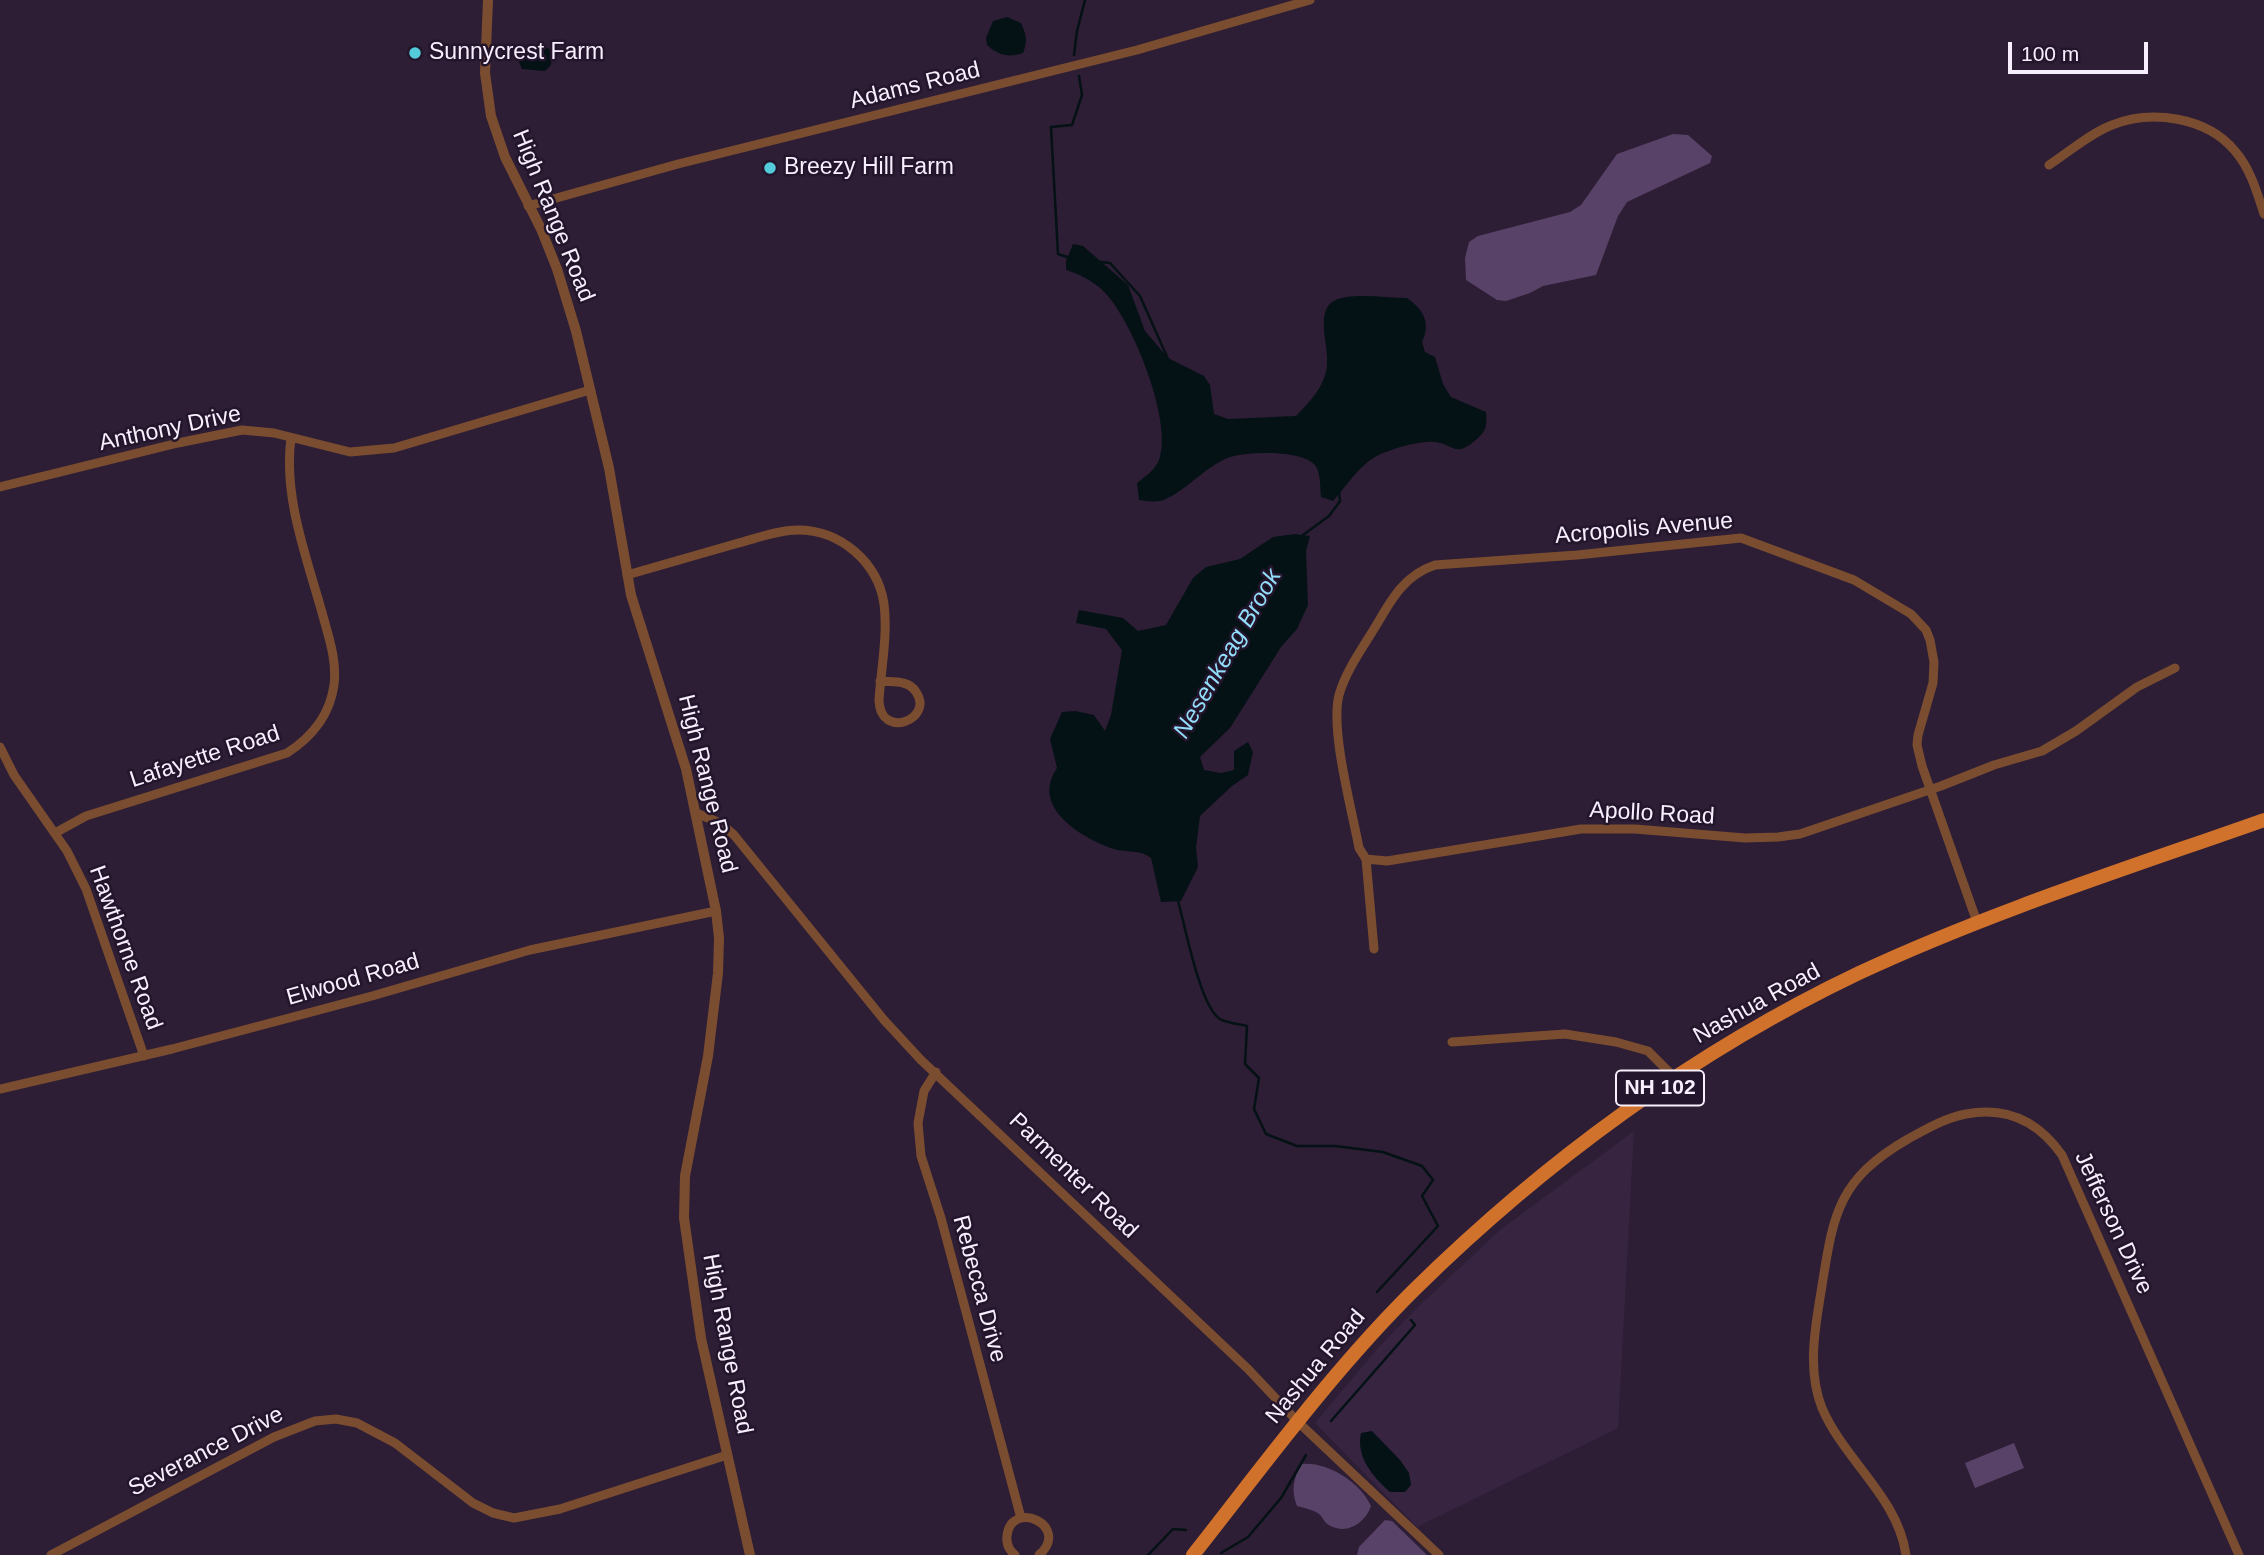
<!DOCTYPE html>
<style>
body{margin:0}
#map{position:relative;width:2264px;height:1555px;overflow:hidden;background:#2d1e35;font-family:Helvetica,sans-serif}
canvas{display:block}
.scale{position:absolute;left:2008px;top:42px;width:140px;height:32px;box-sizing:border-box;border:4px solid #f7eefe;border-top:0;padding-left:9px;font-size:21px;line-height:24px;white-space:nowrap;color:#f7eefe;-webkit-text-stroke:5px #23152b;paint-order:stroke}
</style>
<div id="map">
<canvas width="2264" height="1555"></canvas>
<div class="scale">100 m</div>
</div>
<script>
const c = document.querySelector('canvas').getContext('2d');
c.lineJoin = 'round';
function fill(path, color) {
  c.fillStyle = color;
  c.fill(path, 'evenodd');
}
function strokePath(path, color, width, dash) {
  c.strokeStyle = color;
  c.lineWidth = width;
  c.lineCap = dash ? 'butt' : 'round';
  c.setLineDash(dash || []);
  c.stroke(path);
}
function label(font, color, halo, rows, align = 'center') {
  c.font = font + ' Helvetica,sans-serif';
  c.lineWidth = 5;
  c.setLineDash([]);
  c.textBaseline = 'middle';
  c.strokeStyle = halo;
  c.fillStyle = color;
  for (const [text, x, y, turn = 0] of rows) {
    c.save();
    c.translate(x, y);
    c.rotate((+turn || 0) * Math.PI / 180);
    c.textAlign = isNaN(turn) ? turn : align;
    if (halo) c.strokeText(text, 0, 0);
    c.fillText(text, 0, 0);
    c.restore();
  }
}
fill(new Path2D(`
 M1634,1131L1618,1428L1417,1527L1315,1423L1377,1349L1420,1305L1500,1230Z`), '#362441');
fill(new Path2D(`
 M1673,134L1688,135L1712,156L1710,163L1627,202L1618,216L1596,275L1543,286L1530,293L1506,301L1497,300L1466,280L1465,258L1469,242L1478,236L1570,212L1581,205L1617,154Z
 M2014,1443L2024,1468L1975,1488L1965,1463Z
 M1302,1464C1328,1462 1360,1482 1371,1506C1365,1524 1344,1537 1326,1523C1323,1520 1322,1516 1319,1514C1314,1510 1304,1508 1297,1506C1291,1491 1293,1478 1302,1464Z
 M1385,1520L1392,1521L1427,1555H1357L1359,1547Z`), '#594268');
fill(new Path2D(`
 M1007,17L1021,23C1026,34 1028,41 1023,53C1009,58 998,55 987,45L986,38L993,21Z
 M543,45L552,51L551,65L545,71L522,69L517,57L528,48Z
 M1073,244L1083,246L1128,285L1145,331L1168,358L1204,376L1210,385L1214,414L1228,419L1296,416C1311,400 1324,388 1327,366C1330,342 1309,301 1347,297C1366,294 1388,298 1407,298C1424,310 1431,323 1422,342L1425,352L1435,357L1443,384L1451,397L1486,412C1487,422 1487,430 1479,437C1452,463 1454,439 1426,442C1413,443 1396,448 1383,453C1362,461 1348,484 1333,501L1321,497C1320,488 1321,473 1315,465C1303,450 1248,451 1230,457C1206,466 1189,488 1166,499C1158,503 1148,501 1139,500L1137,483C1146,476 1155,470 1159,460C1174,422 1130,312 1099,287C1090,280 1077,273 1066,270V261Z
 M1295,534L1310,536L1306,551L1308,605L1297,629L1281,647L1230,728L1200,757L1204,770L1221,773L1234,770V751L1248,742L1253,752L1248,775L1232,786L1200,816L1196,848L1198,867L1181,901L1161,902L1151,858C1140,849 1126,853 1114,849C1081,838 1030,807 1057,768L1050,739L1062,712L1075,711L1094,715L1105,731L1111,715L1122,650L1106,629L1076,623L1079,610L1123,618L1138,631L1166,625L1193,578L1206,567L1240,559L1273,537Z
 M1372,1431L1400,1460L1409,1473L1411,1485L1405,1492H1390C1372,1476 1356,1457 1361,1433Z`), '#041115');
strokePath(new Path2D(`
 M1074,55L1077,31L1085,0
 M1070,258L1058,254L1051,127L1072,125L1082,95L1079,76
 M1101,262L1110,263L1140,296L1168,359
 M1303,535L1329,516L1340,501L1339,491
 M1178,901C1185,925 1200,1007 1220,1019C1226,1023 1239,1024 1247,1026L1245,1064L1259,1078L1254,1109L1266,1134L1297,1146H1335L1383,1152L1422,1166L1433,1180L1422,1196L1438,1226L1377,1292
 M1331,1421L1415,1325L1411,1320
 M1221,1553L1248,1537L1281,1498L1306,1455
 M1148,1555L1173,1529L1186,1530`), '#041115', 2.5);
strokePath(new Path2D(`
 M2049,165C2069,152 2089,134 2112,125C2151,109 2207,117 2235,151C2250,168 2257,192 2264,214
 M528,206L678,164L1137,50L1310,0
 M0,487L178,443L242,430L274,433L350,452L394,448L590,390
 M627,575C663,565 699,554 735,544C755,539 777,530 798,530C840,530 878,562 884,604C888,635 881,669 879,700C880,741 935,719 916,692C913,687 908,684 903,683C896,681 887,682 880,681
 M0,747L14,775L67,851L86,889L144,1056
 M696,813L720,823L734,835L884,1020L921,1060L1248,1369L1298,1422L1439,1555
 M55,833L86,816L287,753C312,737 330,714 334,685C337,661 329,638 323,616C307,558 283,498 291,438
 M1366,859L1359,848C1352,810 1330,730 1339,695C1346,670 1364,646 1377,624C1392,598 1405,575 1435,565L1577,555L1741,538L1854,580L1911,614L1926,630L1930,640L1934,662L1933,683L1918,735L1917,745L1922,766L1977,922
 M1366,859L1387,861L1581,829H1635L1745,838L1778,837L1800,834L1941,786L1994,765L2042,751L2076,731L2137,687L2175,668
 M1366,859L1374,949
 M1452,1042L1565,1034L1616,1042L1648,1051L1675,1078
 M936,1072L924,1091L918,1123L921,1156L941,1218L1021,1518
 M0,1089L172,1049L372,996L530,950L716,911
 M51,1555L274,1437L315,1421L336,1419L357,1423L395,1443L473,1503L493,1513L514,1518L560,1509L727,1455
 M1015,1555C1009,1550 1006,1544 1007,1536C1011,1498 1072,1526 1039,1555
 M1906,1555C1898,1497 1844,1460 1822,1408C1808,1373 1814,1334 1820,1298C1833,1220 1833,1182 1908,1139C1926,1129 1945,1118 1966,1114C2007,1106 2038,1121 2062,1155L2239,1555`), '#7b4d30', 9);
strokePath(new Path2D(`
 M488,0L485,73L491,116L505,157L541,229L557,269L576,331L609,468L631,595L686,769L716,911L719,938L718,973L708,1056L685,1176L684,1218L701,1338L750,1555`), '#7b4d30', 10);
strokePath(new Path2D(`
 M1193,1555C1264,1465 1333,1370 1415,1289C1544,1162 1695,1051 1859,973C1990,912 2128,868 2264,820`), '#d0722c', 14);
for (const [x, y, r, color] of [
 [415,53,7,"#53cbda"],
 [770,168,7,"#53cbda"]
]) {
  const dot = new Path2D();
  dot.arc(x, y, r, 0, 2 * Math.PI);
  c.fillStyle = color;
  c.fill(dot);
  strokePath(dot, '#23152b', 2.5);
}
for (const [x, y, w] of [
 [1660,1088,88]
]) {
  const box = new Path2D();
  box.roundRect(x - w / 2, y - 17.5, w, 35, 5);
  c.fillStyle = '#23152b';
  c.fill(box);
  strokePath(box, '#f7eefe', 2);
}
label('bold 21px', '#f7eefe', null, [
 ["NH 102",1660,1088]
]);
label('23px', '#f7eefe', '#23152b', [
 ["Sunnycrest Farm",429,53],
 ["Breezy Hill Farm",784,168]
], 'left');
label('23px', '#f7eefe', '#23152b', [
 ["Adams Road",915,86,-14],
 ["High Range Road",553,216,68],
 ["Anthony Drive",170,429,-12],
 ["Acropolis Avenue",1644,529,-5],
 ["Lafayette Road",205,757,-18],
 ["High Range Road",707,784,76],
 ["Apollo Road",1652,814,3],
 ["Hawthorne Road",125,948,70],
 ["Elwood Road",353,980,-16],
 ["Nashua Road",1757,1004,-29],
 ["Parmenter Road",1073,1176,44],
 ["Jefferson Drive",2113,1223,65],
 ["Rebecca Drive",979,1289,75],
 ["High Range Road",727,1344,79],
 ["Nashua Road",1316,1367,-50],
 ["Severance Drive",206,1452,-27]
]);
label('italic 24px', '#93defa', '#23152b', [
 ["Nesenkeag Brook",1228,654,-60]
]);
</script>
